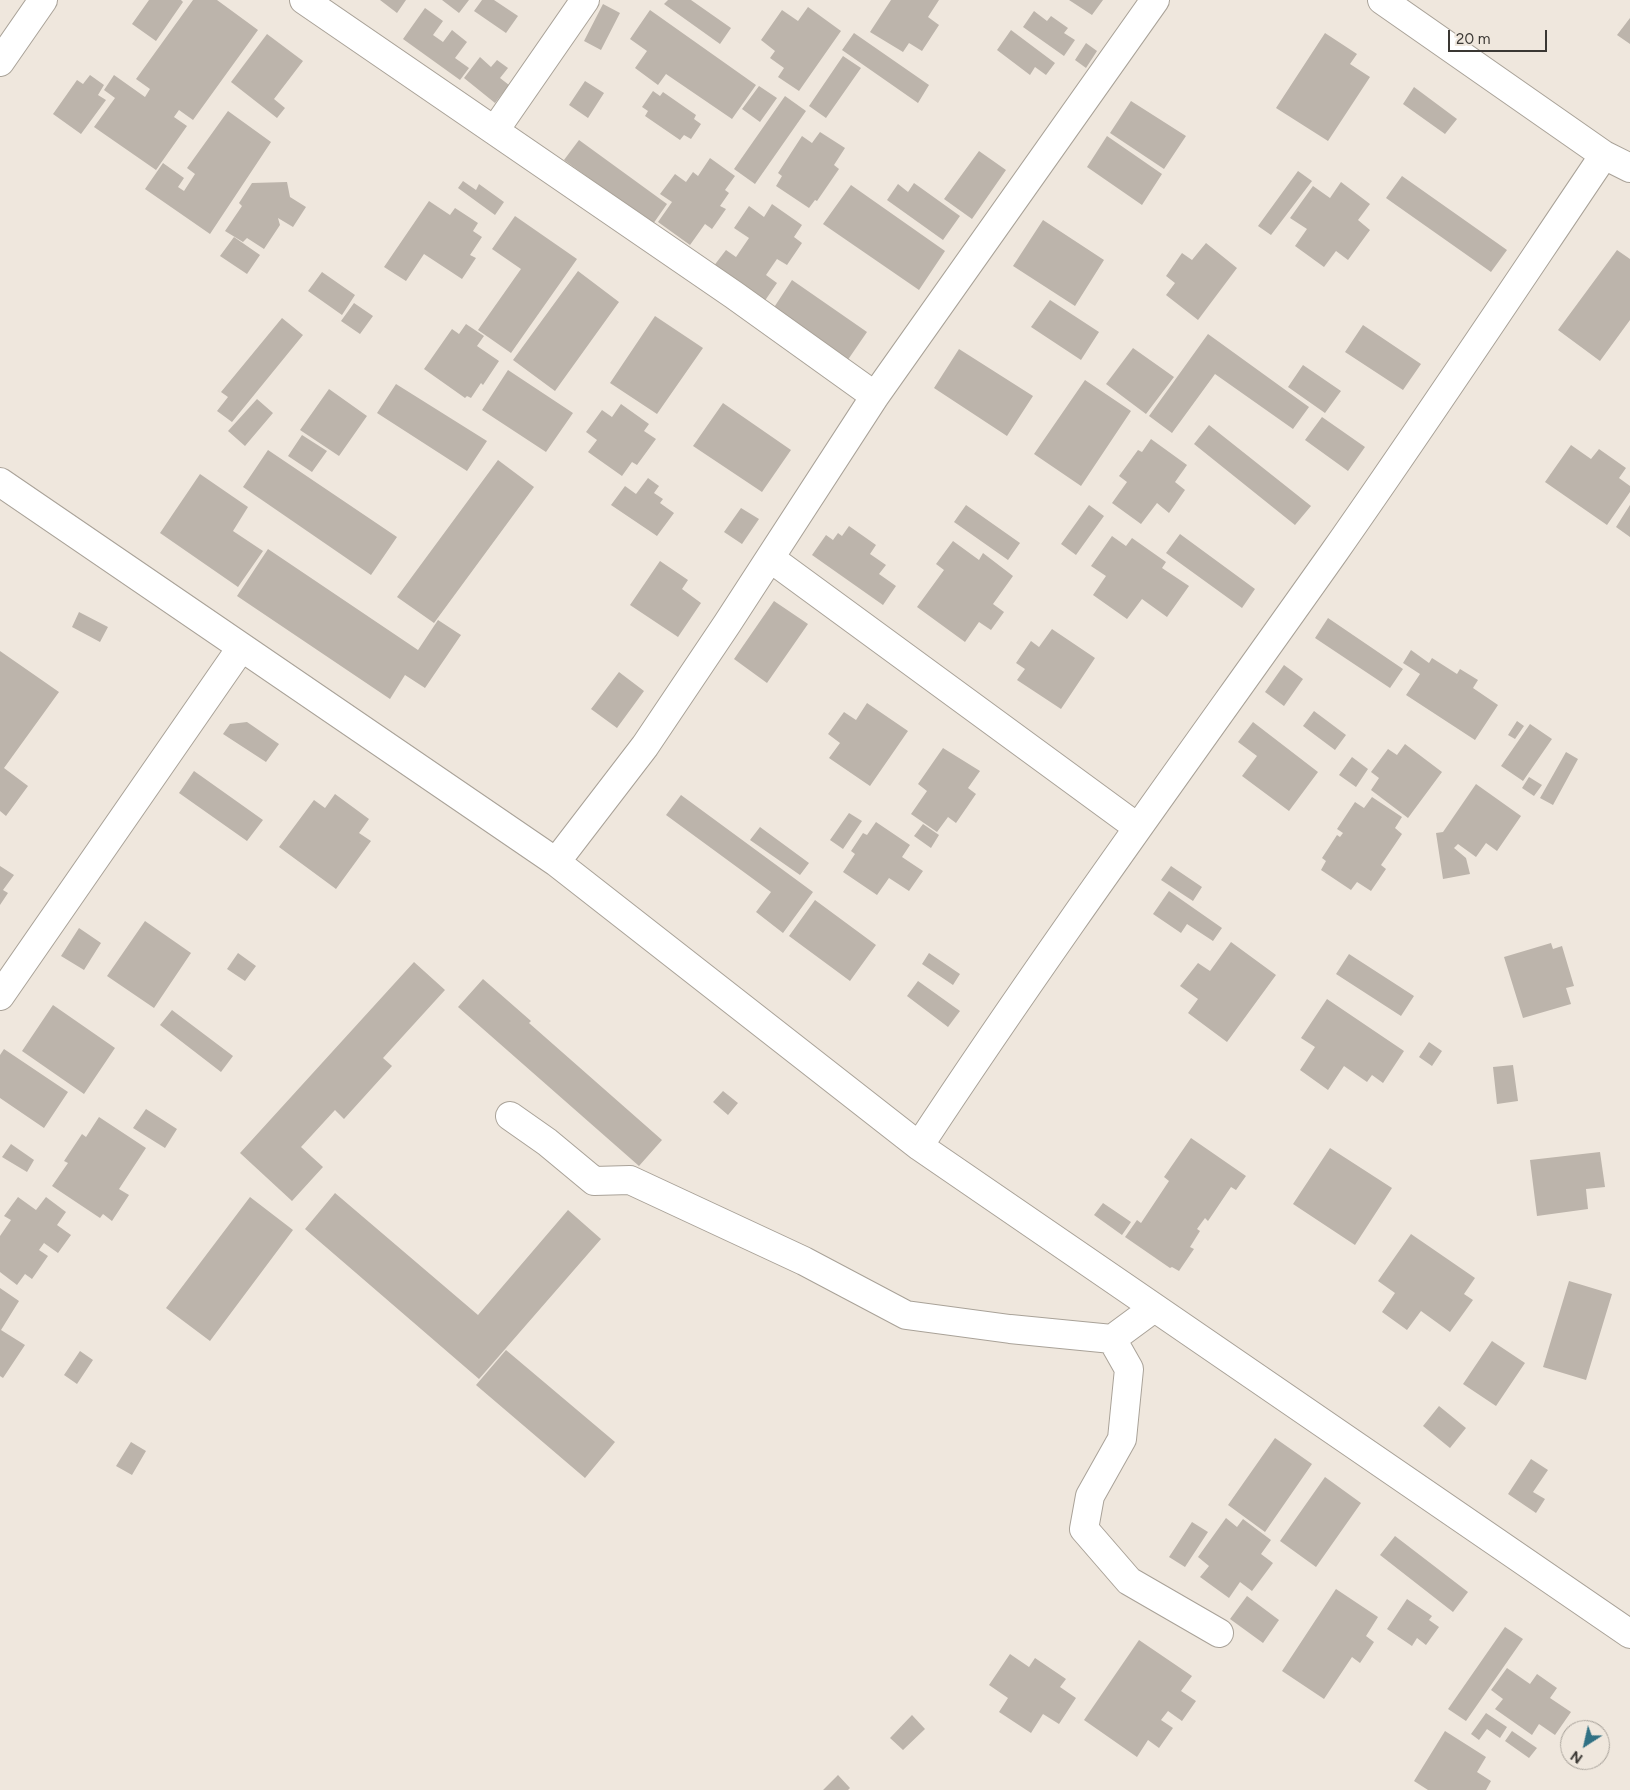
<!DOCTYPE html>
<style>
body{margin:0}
#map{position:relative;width:1630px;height:1790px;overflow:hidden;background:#efe7dd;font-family:Figtree,sans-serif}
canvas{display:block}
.north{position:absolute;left:1560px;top:1720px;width:50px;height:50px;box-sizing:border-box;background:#efe7dd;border:1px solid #a7a199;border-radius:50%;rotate:215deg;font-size:14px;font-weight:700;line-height:20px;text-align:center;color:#3a3733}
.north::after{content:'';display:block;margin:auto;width:18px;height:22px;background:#307184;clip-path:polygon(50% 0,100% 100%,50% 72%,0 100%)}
.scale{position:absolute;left:1448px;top:30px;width:99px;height:22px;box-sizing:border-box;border:2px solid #3a3733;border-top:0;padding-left:6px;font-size:15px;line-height:18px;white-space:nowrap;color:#3a3733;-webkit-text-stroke:4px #efe7dd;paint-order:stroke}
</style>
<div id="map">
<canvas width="1630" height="1790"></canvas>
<div class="north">N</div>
<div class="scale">20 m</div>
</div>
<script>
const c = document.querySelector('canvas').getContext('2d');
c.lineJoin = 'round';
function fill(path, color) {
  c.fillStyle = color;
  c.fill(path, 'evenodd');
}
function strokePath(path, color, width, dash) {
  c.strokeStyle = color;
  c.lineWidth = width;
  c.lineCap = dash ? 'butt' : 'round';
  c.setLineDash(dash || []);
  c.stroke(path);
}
fill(new Path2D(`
 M149,0H181L183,2L156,41L132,24Z
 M193,0H217L258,30L193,120L179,110L174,117L187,126L156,170L94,127L115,98L104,90L114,75L145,97L150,89L136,79Z
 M380,0H406L397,13Z
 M442,0H469L459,13Z
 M482,0H494L518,16L506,33L474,11Z
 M668,0H691L731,28L720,44L664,4Z
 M891,0H939L928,17L939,25L922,51L909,43L903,52L870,32Z
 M1069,0H1103L1092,15Z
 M603,4L620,13L601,50L584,41Z
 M808,7L841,31L799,91L778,77L784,68L770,58L775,51L761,40L782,10L798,21Z
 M425,8L443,21L433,35L443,42L452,30L467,42L455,58L469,68L460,80L403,39Z
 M650,10L756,85L732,119L666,74L658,85L635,68L647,51L630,39Z
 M1034,11L1047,21L1051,16L1068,28L1064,33L1075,40L1064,56L1023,27Z
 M1630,18V44L1617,35Z
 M1011,30L1055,63L1046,75L1035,67L1030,75L997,50Z
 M854,33L929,85L918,103L842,50Z
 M1325,33L1357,54L1350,64L1370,77L1328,141L1276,108Z
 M267,34L303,61L274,99L285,108L277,118L231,82Z
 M1086,43L1097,51L1086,68L1075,60Z
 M843,56L861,68L826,118L809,106Z
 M480,57L491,67L497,60L508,68L500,78L509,85L495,103L464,78Z
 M90,75L104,85L98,95L106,100L81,134L53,114L77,80L83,84Z
 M585,81L604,93L588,118L569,105Z
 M759,86L777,98L760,122L742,109Z
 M1414,87L1457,119L1445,134L1403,104Z
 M653,91L660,96L663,92L696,115L694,119L701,124L691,139L684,135L680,140L645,116L648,111L642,107Z
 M785,96L806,111L755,184L734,169Z
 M1131,101L1186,136L1164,169L1110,133Z
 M228,111L271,142L210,234L145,189L163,163L184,178L178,187L184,191L195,174L187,168Z
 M820,132L845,148L834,165L839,169L817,201L815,200L809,208L776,186L782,176L778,173L802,136L812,143Z
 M1107,136L1162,174L1142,205L1087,167Z
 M579,140L667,204L653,224L564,160Z
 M979,151L1006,170L972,219L944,199Z
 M710,158L735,176L725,190L729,193L720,206L726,209L712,229L705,224L690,245L658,222L672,202L660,194L675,174L686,182L693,172L698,176Z
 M1298,171L1312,181L1271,235L1258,226Z
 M1402,176L1507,250L1491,272L1386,198Z
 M463,181L476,190L479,184L504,202L495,215L458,188Z
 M287,182L290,197L306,207L293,227L278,218L280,225L264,249L247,238L243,242L225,231L242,206L239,203L252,183Z
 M1341,182L1370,204L1358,220L1370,230L1348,260L1336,251L1324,267L1295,246L1307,229L1290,218L1313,186L1330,198Z
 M914,183L960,216L943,240L887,200L898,184L908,192Z
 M851,185L945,251L919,290L823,224Z
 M429,201L450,215L455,208L478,223L473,231L482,237L470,255L476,258L462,279L424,254L406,281L384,267Z
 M772,204L802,225L794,237L802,243L787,265L777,259L766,275L777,283L764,302L713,267L726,250L736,257L749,238L734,228L749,206L764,217Z
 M515,216L577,259L511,353L478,330L521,269L492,249Z
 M1043,220L1104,260L1075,306L1013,266Z
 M234,237L260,255L247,274L220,256Z
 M1206,243L1237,268L1198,320L1166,295L1175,283L1166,276L1182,253L1192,260Z
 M1617,250L1630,259V320L1600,361L1558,330Z
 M578,271L619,302L555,391L513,360Z
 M322,272L355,295L342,315L308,291Z
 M792,280L867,332L845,364L771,312Z
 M1050,300L1099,332L1081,360L1031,327Z
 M354,303L373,316L360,334L341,321Z
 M655,316L703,348L657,414L610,383Z
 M282,318L303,335L232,422L217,411L228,397L221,392Z
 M466,324L484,336L477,346L499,361L483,385L481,383L471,398L467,396L465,398L424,369L452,329L459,334Z
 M1363,325L1421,364L1403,390L1345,352Z
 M1208,334L1309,407L1293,429L1215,374L1172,433L1149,416Z
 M1133,348L1174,377L1146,414L1106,384Z
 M959,349L1033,396L1007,436L934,388Z
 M1303,365L1341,391L1325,413L1288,387Z
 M508,370L573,413L546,452L482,410Z
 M1085,380L1131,411L1081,486L1034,454Z
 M396,384L487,441L467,471L377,413Z
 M329,389L367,416L339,456L300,430Z
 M257,399L273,413L245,446L228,431Z
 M723,403L791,450L762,492L693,446Z
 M621,404L649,424L644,431L656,439L637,465L632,462L622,476L588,452L597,440L586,432L602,410L612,417Z
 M1322,417L1365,447L1348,471L1305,440Z
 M1209,425L1311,506L1295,525L1194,444Z
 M302,435L327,451L312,472L288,456Z
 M1151,439L1187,465L1175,482L1185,490L1169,513L1157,503L1141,524L1112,503L1127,482L1119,476L1138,450L1142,452Z
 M1571,445L1591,459L1599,449L1626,468L1619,478L1630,486V492L1607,525L1545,482Z
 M268,450L397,537L371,575L243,487Z
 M498,460L534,487L434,623L397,597Z
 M200,474L248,507L233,531L263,551L238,587L160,533Z
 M648,478L659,486L654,493L663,499L660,503L674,513L657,536L611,505L625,486L636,494Z
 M966,505L1020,543L1008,560L954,522Z
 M1089,505L1104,516L1076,555L1061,544Z
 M1630,505V537L1616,527Z
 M741,508L759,519L742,544L724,532Z
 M849,526L876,545L870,554L886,565L879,574L896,586L883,605L812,555L826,535L833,540L838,533L842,536Z
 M1180,534L1255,589L1242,608L1166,553Z
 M1112,536L1126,546L1132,538L1166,562L1162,568L1189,586L1167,617L1142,599L1127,619L1093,595L1106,576L1091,566Z
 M953,541L979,560L983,553L1013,576L993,604L1004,612L991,630L979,622L965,642L917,607L944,570L936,564Z
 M268,549L418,650L438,620L461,635L425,688L405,675L390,699L237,596Z
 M660,561L688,580L682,589L701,603L678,637L630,605Z
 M774,601L808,624L767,683L734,659Z
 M79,612L108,627L100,642L72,627Z
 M1328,618L1403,669L1390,688L1315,638Z
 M1052,629L1095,658L1061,709L1017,680L1025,669L1016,663L1031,641L1039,647Z
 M1411,650L1429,663L1432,658L1457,674L1460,669L1478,680L1473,688L1498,705L1475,740L1406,695L1420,674L1403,663Z
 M0,651L59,692L4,768L28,786L6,816L0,811Z
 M1284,665L1303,679L1284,706L1265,692Z
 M619,672L644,691L617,728L591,709Z
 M867,703L908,731L870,786L829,758L840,743L828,734L844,712L856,720Z
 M1314,711L1346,735L1335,750L1303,726Z
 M1517,721L1524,726L1515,739L1508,735Z
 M247,722L279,744L266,762L223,734L230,724Z
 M1253,722L1318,772L1289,811L1242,776L1257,756L1238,742Z
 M1530,724L1552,739L1523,781L1501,766Z
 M1405,744L1442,772L1408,818L1371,790L1379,778L1371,772L1388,749L1397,755Z
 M943,748L980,771L968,788L976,794L956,823L948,817L937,832L911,814L927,791L918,784Z
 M1566,752L1578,759L1553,805L1540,798Z
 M1352,757L1368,769L1356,787L1339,775Z
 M194,771L263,820L247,841L179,793Z
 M1529,777L1542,785L1534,796L1522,788Z
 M1476,784L1521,816L1497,851L1486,843L1476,857L1458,844L1454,848L1466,858L1470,874L1443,879L1436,833L1443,832Z
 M335,794L369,819L359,833L371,841L336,889L279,847L314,800L325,808Z
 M681,795L813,892L783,933L756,912L771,892L666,815Z
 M1372,797L1402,817L1395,828L1402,834L1381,865L1386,869L1371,891L1357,882L1351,890L1321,870L1326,861L1322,858L1337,835L1340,837L1343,833L1337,829L1355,802L1364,808Z
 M849,813L862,821L843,849L830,840Z
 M876,822L910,845L902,857L923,871L909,891L889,878L877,895L843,872L855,854L851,851L863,833L867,835Z
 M923,824L939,835L931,848L914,836Z
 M760,827L809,863L800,875L750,840Z
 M0,866L14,875L3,890L8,893L0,905Z
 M1171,866L1202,887L1193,901L1161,880Z
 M1169,891L1222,928L1213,941L1187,924L1181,933L1153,914Z
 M815,900L876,945L850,981L789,936Z
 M145,921L191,953L154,1008L107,976Z
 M79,928L101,943L84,970L61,956Z
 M1231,942L1276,975L1227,1042L1188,1013L1198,999L1180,986L1198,963L1210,971Z
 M1551,943L1553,949L1562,946L1574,986L1566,988L1571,1004L1523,1018L1504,957Z
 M238,953L256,966L245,981L227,969Z
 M929,953L960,974L953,985L922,964Z
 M1349,954L1414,996L1401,1016L1336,974Z
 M414,962L445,990L383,1058L392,1066L344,1119L335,1110L301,1147L323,1167L292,1201L240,1153Z
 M483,979L531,1021L529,1023L662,1140L639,1166L458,1007Z
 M918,981L960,1011L948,1027L907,996Z
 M1327,999L1404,1051L1383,1083L1372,1075L1367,1082L1344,1066L1328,1090L1300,1070L1315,1047L1301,1038Z
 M53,1005L115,1048L84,1094L22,1051Z
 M172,1010L233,1056L221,1072L160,1025Z
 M1429,1042L1442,1051L1432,1066L1419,1057Z
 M4,1049L68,1092L44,1128L0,1098V1055Z
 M1513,1065L1518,1101L1497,1104L1493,1067Z
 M723,1091L738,1103L728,1115L713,1102Z
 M146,1109L177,1129L165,1148L133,1128Z
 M99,1117L146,1148L119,1189L129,1195L112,1221L103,1214L100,1218L52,1186L68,1163L64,1161L82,1134L86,1137Z
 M1191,1138L1246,1176L1236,1190L1231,1187L1208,1221L1205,1218L1197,1229L1200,1231L1190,1247L1194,1249L1179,1271L1172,1267L1170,1268L1125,1237L1137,1220L1141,1223L1169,1181L1164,1177Z
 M11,1144L34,1160L27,1172L2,1157Z
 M1330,1148L1392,1188L1355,1245L1293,1204Z
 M1600,1152L1605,1187L1586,1189L1588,1209L1537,1216L1530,1160Z
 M335,1193L478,1315L568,1210L601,1239L479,1379L305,1229Z
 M18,1197L36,1210L46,1197L66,1212L57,1225L71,1235L58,1253L44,1243L39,1250L48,1256L32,1279L25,1274L17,1285L0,1272V1236L11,1220L4,1216Z
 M250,1197L293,1230L210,1341L166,1308Z
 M1103,1203L1131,1222L1122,1235L1094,1215Z
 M1411,1234L1475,1278L1464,1294L1473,1300L1450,1332L1421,1311L1407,1330L1382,1312L1395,1293L1378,1281Z
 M1569,1281L1612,1294L1586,1380L1543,1367Z
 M0,1288L19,1301L1,1330L25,1345L3,1378L0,1376Z
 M1492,1341L1525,1363L1496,1406L1463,1384Z
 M506,1350L615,1442L585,1478L476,1385Z
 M80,1351L93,1360L77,1384L64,1375Z
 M1439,1406L1466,1428L1450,1448L1423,1426Z
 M1275,1438L1312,1464L1265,1532L1228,1505Z
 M131,1442L146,1451L132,1475L116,1466Z
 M1531,1459L1548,1470L1533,1492L1545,1499L1536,1513L1508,1494Z
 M1325,1477L1361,1503L1316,1567L1280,1541Z
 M1226,1518L1237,1527L1243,1519L1271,1540L1261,1554L1273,1563L1252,1591L1240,1582L1229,1598L1200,1577L1209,1566L1198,1557Z
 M1192,1522L1208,1532L1185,1567L1169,1557Z
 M1395,1536L1468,1592L1453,1612L1380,1555Z
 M1336,1589L1378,1617L1366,1636L1374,1642L1360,1663L1352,1657L1324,1699L1282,1671Z
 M1247,1596L1279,1620L1263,1643L1230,1619Z
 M1407,1599L1432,1616L1429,1620L1439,1627L1426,1645L1417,1638L1412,1646L1387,1629Z
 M1505,1627L1523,1639L1466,1721L1448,1709Z
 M1139,1640L1192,1676L1181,1691L1196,1701L1182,1721L1168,1711L1161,1720L1173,1728L1159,1748L1148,1740L1137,1757L1084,1720Z
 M1010,1654L1029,1667L1035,1658L1066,1679L1060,1687L1076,1698L1059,1724L1043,1714L1031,1733L999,1712L1008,1698L989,1685Z
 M1507,1668L1530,1684L1537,1674L1557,1688L1550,1698L1571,1712L1555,1735L1539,1724L1532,1735L1495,1709L1503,1699L1491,1690Z
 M1486,1713L1507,1727L1500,1738L1487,1729L1479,1740L1471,1734Z
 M912,1715L925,1729L903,1750L890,1738Z
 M1445,1731L1486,1757L1477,1772L1491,1781L1486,1790H1428L1414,1781Z
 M1512,1731L1537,1748L1529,1758L1505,1741Z
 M838,1775L850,1788L848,1790H823Z`), '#bcb4ab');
const minor = new Path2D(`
 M304,0L734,295L875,396
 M1382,0L1604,155L1630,168
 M0,62L43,0
 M495,130L585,0
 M0,482L556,862L919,1146L1630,1634
 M770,558L1137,827
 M556,862L645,746L727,624L875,396L1155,0
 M0,996L241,648
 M510,1116L547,1142L594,1181L630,1180L804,1261L906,1315L1010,1329L1112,1339L1154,1308
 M919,1146C1052,944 1195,749 1335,551C1427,420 1515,287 1604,155
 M1112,1339L1129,1369L1122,1439L1090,1496L1084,1529L1129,1581L1219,1633`);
strokePath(minor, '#a9a298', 30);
strokePath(minor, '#fff', 28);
</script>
